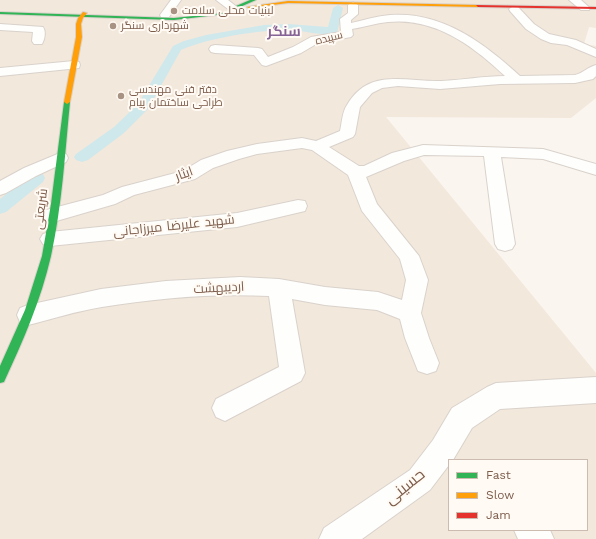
<!DOCTYPE html>
<meta charset="utf-8">
<style>
body{margin:0}
#map{position:relative;width:596px;height:539px;overflow:hidden;background:#faf5ef;font-family:"Work Sans",sans-serif}
canvas{display:block}
.legend{position:absolute;left:448px;top:459px;width:140px;height:72px;box-sizing:border-box;background:#fffaf3;border:1px solid #cbbbb0;margin:0;padding:5px 7px;list-style:none;font-size:12px;color:#7c5c4b}
.legend li{display:flex;align-items:center;gap:8px;height:20px}
.legend b{width:20px;border:1px solid #cbbbb0}
</style>
<div id="map">
<canvas width="596" height="539"></canvas>
<ul class="legend">
<li><b style="height:5px;background:#30b455"></b>Fast</li>
<li><b style="height:5px;background:#ff9f0a"></b>Slow</li>
<li><b style="height:5px;background:#e5322d"></b>Jam</li>
</ul>
</div>
<script>
const c = document.querySelector('canvas').getContext('2d');
c.lineJoin = 'round';
function fill(path, color) {
  c.fillStyle = color;
  c.fill(path, 'evenodd');
}
function strokePath(path, color, width, dash) {
  c.strokeStyle = color;
  c.lineWidth = width;
  c.lineCap = dash ? 'butt' : 'round';
  c.setLineDash(dash || []);
  c.stroke(path);
}
function label(font, color, halo, rows, align = 'center') {
  c.font = font + ' "Work Sans",Cairo,sans-serif';
  c.lineWidth = 4;
  c.setLineDash([]);
  c.textBaseline = 'middle';
  c.strokeStyle = halo;
  c.fillStyle = color;
  for (const [text, x, y, turn = 0] of rows) {
    c.save();
    c.translate(x, y);
    c.rotate((+turn || 0) * Math.PI / 180);
    c.textAlign = isNaN(turn) ? turn : align;
    if (halo) c.strokeText(text, 0, 0);
    c.fillText(text, 0, 0);
    c.restore();
  }
}
fill(new Path2D(`
 M0,0H596V28L589,27L584,44L596,46V98L571,118L386,117L596,373V539H0ZM449,460H587V530H449Z`), '#f3e8dc');
fill(new Path2D(`
 M338,5L343,8L337,33C322,37 303,30 288,30C258,30 208,38 181,50L148,109L124,133L88,160L82,162L76,160L74,157L76,154L114,127L138,104L173,46L184,41L206,35L264,25L288,24L328,27L333,8Z
 M37,173L43,174L45,178L43,182L6,212L0,214V199L31,174Z`), '#cfe8ec');
const street = new Path2D(`
 M171,0H181L169,17H161L160,15Z
 M216,0H228L237,7L236,9H228Z
 M569,0H581L590,8L589,10H581Z
 M353,2L358,5V14L351,20V23C364,20 377,16 390,15C442,11 484,43 520,76L575,75C583,73 588,67 596,65V76L593,79L575,83L500,84L440,89L398,86L382,88L372,93L360,107L355,134L353,137L329,147L359,166H364L392,153L423,145L543,149L596,164V175L543,159L501,157L515,244L512,249L505,251L498,249L495,244L484,156L424,155L404,161L366,177L377,204L419,256L428,280L421,313L429,338L439,363L436,371L427,374L418,371L405,338L400,319L377,310L325,305L292,299L305,373L301,381L225,421L216,417L212,408L216,399L279,367L269,296C214,293 157,298 102,307C77,311 52,319 28,325L20,322L17,315L20,308L28,305L101,289L166,281L240,277L279,279L325,287L378,292L402,300L406,280L400,259L362,211L348,175L312,150L302,148L257,154L239,159L213,168L195,179L134,195L115,204L53,222L46,220L44,215L46,210L103,195L122,187L183,171L201,160L227,151L257,144L302,138L316,141L340,131C342,123 342,112 347,105C369,67 406,82 441,81C462,80 484,76 505,76C473,46 435,17 388,22C376,23 364,27 352,29L353,35L351,37L318,43L301,53L266,66L262,65L254,55L215,53L211,52L209,49L211,46L215,45L258,48L262,49L268,57L293,47L311,37L341,32L340,19L348,13V5Z
 M514,6L518,7L534,24L549,34L576,40L596,49V57L567,45L551,43L541,39L526,29L510,11L509,9Z
 M0,24L43,27C46,31 45,39 42,44H34L32,41L33,32L0,30Z
 M74,61L79,62L80,65L79,68L0,76V68Z
 M60,153L66,154L68,158L66,162L36,176L6,193L0,195V181L24,168Z
 M298,200L305,201L307,206L305,211L237,227L50,246L43,244L40,239L43,234L50,232L237,213Z
 M596,377V403L500,409L472,428L453,460H449V465L430,490L362,539H319L324,528L410,470L433,440L452,408L487,387L496,383Z
 M514,530H550L554,539H518Z`);
const fast = new Path2D(`
 M250,0H256L240,7L236,6Z
 M0,12L174,18L232,12L234,13L174,20L0,14Z
 M67,100L70,102C65,153 62,206 51,256C41,300 23,341 4,382L0,383V366L25,310L42,256L51,204L64,102Z`);
const slow = new Path2D(`
 M288,1L478,5L480,6L478,7L288,3L249,8L247,7Z
 M83,12L87,13L83,18L81,24L82,37L70,102L67,104L64,102L76,37V24L78,18Z`);
const jam = new Path2D(`
 M476,5L596,7V9L478,7Z`);
strokePath(street, '#d9d2cb', 2);
strokePath(fast, '#dad2cb', 2);
strokePath(slow, '#dad2cb', 2);
strokePath(jam, '#dad2cb', 2);
fill(street, '#fefefd');
fill(fast, '#30b455');
fill(slow, '#ff9f0a');
fill(jam, '#e5322d');
for (const [x, y, r, color] of [
 [174,11,4,"#a89284"],
 [113,26,4,"#a89284"],
 [121,96,4,"#a89284"]
]) {
  const dot = new Path2D();
  dot.arc(x, y, r, 0, 2 * Math.PI);
  c.fillStyle = color;
  c.fill(dot);
  strokePath(dot, '#fffaf3', 1.5);
}
label('11px', '#7c5c4b', '#fffaf3', [
 ["لبنیات محلی سلامت",182,11],
 ["شهرداری سنگر",121,26],
 ["دفتر فنی مهندسی",129,90],
 ["طراحی ساختمان پیام",129,103]
], 'left');
label('11px', '#7c5c4b', '#fffaf3', [
 ["سپیده",329,38,-14]
]);
label('13px', '#7c5c4b', '#fffaf3', [
 ["ایثار",184,174,-20],
 ["شریعتی",41,209,-83],
 ["شهید علیرضا میرزاجانی",174,226,-6],
 ["اردیبهشت",219,288,-3]
]);
label('bold 14px', '#866397', '#fffaf3', [
 ["سنگر",284,32]
]);
label('16px', '#7c5c4b', '#fffaf3', [
 ["حسینی",405,487,-39]
]);
</script>
